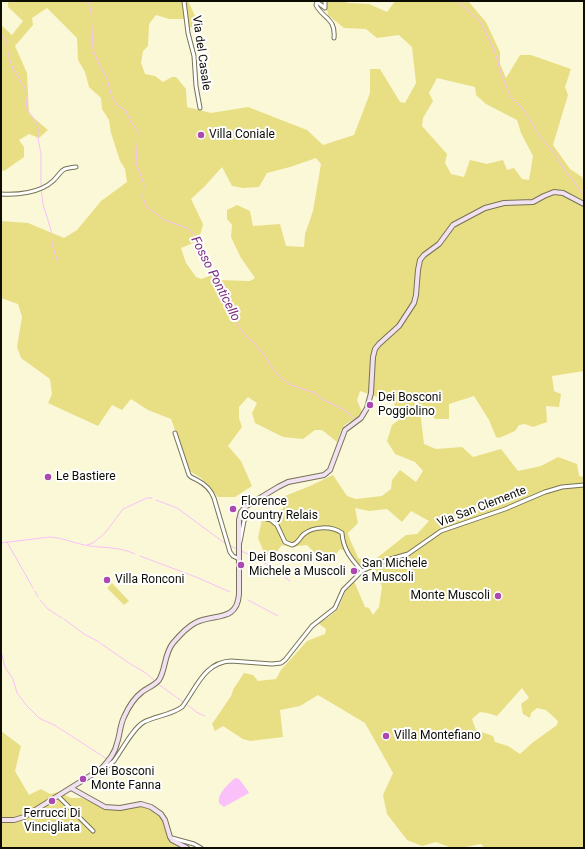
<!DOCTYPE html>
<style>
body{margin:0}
#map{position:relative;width:585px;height:849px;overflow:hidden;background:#fbf8d8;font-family:Roboto,sans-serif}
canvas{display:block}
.frame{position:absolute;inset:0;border:2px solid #0e0d04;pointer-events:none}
</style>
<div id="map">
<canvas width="585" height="849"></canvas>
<div class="frame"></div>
</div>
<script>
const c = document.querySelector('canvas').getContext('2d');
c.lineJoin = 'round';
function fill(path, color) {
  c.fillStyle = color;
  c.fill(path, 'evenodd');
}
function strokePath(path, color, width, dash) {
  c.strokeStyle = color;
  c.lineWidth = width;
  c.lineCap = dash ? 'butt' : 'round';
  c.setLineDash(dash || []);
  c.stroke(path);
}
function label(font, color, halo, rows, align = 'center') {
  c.font = font + ' Roboto,sans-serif';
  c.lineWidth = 4;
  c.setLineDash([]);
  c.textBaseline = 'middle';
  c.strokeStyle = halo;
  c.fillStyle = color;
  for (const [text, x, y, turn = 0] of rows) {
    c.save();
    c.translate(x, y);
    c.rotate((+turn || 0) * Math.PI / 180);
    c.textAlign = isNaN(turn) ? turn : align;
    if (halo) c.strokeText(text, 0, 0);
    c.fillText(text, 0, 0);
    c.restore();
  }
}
fill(new Path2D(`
 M8,1H188L197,20L195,28L189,27L186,20L183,19H169L156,15L149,24L148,46L143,51L141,63L145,74L155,76L163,82L172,77H176L186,89L187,107L211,113L248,107L307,130L323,145L354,135L370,93V69H380L400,102L405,103L416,83L412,47L399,35L377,38L366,29L344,28L328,15L326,1H344L348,3L369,4L387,12L395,1H468L486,22L500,52V64L506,78L520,55H531L571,69L565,87L568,95L553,145L570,169L582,177L584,183V371L552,376L554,391L561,394L559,407L546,406L547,422L533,427L525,424L519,425L515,431L499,438L496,437L489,420L474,396L449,404V419H435L427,409L420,410L424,444L436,449L462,447L473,457L501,449L518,471L541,466L558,457L577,464L579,476L584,477V848H485L481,844L461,848H449V847L436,842L422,846L407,840L387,814L383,795L393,773L365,723L318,695L300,706L280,710L283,737L250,741L243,739L223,726L215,731L212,724L231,696L234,688L244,673L253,675L258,681L276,679L281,670L307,641L325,634L326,629L318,623L329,617L338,609L346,590L354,581L365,607L369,608L373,615L379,607L382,587L374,568L361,566L347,551L340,549L332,559L323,555L320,558L307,545L290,547L282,545L274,555H265L258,538L263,515L283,509L285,496L310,486L333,475L347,496L356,499L382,496L391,489L392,480L400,470L416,482L423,471L415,462L395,454L387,441L392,425L400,419L394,403L360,391L357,400L362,412C358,420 352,419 346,424C341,428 339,436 337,442L322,430H315L303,439L283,437L255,423L252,413L257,403L248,397L239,407V418L242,427L228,446L241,461L252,486L235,497H218L201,478L188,470L177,435L171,419L148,410L131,399L122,410L112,405L98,426L48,403L52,394L50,379L21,358L17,347L22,317L18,304L1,298V221L28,223L64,238L77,230L101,201L127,182L125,169L120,161L111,133L109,120L102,109L101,98L89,87L85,72L78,60L77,38L47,8L32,18L33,25L15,46L27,73L29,114L48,130L39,138L29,134L19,140L24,147V157L4,171L1,170V25L12,35L23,21L8,7ZM437,78L475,87L476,95L486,104L517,120L521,133L533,156L529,180L522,179L514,168L507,170L503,160L487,164L470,160L464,177L451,174L445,163L447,154L422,126L423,118L433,101L429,93ZM316,158L321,164L313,211L305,234L304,247L286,246L280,224L253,226L250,211L237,205L227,210V219L232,225L231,237L241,258L255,278L250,281L219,280L215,274L201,279L196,277L186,263L181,248C198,241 199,242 203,224L191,199L205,186L222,167L232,186L243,188L259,187L267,173L290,167ZM355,508L369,511L387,509L402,522L411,511L429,521L417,534L406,535L373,561L358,558C355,549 350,542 348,533L358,523ZM522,688L529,698L521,704L523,714L530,718L531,713L537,708L546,710L558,721L557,725L532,743L520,754L508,746L495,742L493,736L476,730L472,719L480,712L487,713L497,716Z
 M112,583L129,601L124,605L107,588Z
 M1,731L21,746L15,771L29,795L41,789L50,794L59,792L71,798H82L104,808L137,805L152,808L163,818L171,841L173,844L184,848H1Z`), '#e8de84');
fill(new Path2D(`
 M235,778L239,779L248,791L249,793L224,807L219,803C217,794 228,784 235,778Z`), '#f9c0f9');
strokePath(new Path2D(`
 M88,1L91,10L93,49L97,60L107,79L112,97L117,105L126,111L130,121L138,131L136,163L144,184L143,198L146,206L164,220L187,228L196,236L203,251L211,275L216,283L225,293L232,317L247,337L255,344L267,359L270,365L281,378L291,385L315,393L322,399L346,411L355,419
 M457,1L479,20L494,49L501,73L510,96L523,109L539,135L554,153L564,169L584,195
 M1,34L7,42L8,54L13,69L25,88L27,109L36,122L38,127V138L41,154V186
 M41,189L43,204L51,230L52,244L57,260
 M156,500L177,508L226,544
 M7,542L33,588
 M1,543L50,537C64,538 76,544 90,546C105,548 121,547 135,554
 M87,545L93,543L105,533L123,509L147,498H152
 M229,545L237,549
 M241,551L259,559L290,581
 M140,556L196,577L230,592
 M35,591L38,597
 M40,600L48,609L62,618
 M248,600L278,616
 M64,619L84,634L99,642
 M100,643L132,665L146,673L156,682
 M1,651L5,667L13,679L17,693L27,706L39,718L56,726L107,759
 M158,684L183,702
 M186,704L198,713L205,716`), '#f9c0f9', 1);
const street = new Path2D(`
 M184,1L188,33L194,56L196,86L200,108
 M325,1V8L317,2L316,5C323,19 336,18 334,38
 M1,194C17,195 40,193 53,181C64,170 59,169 76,167
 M175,433L189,475C191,478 194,478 197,480C205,484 211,490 214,498L230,552L233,556L239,559
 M240,542L244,521L248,514L271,520L277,525L285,542L292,545C299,543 299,538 304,534C314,526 332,526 342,533C343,549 351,559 362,571
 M101,769L108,766L114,761C122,750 133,728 144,722C156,716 171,715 182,707C196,689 204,662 231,661L272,664L281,663L285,660L312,626L335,608L343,590L362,571L387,560L408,554L441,531L505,509L545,492L562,487L584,485
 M58,796L93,831
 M172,838L194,844L201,848`);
const secondary = new Path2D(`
 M71,788L105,807L120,808L141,804L151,807L161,814L165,820L170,837L172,840L187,848
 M1,820H14L24,817L101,769C108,761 115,754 117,743C120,735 120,725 124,717C128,708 134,698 142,692C147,688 154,686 159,680C166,669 164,654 173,643C179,636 187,627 195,623C213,613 237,623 239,594V520L241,512L245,507L278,487L288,482L324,475L330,470L345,430L361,418L367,408L371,393L373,357L375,349L379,344L399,326L414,303L416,295L418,270L420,260L424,255L439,244L453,225L485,208L504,203L533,202L544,196L554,192L563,193L584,204`);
strokePath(street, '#767357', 5);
strokePath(secondary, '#767357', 6);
strokePath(street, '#fff', 3);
strokePath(secondary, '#f1e1f1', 4);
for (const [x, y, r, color] of [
 [201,135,4,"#ac49b0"],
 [370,405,4,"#ac49b0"],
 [48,477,4,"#ac49b0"],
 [233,509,4,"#ac49b0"],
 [241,565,4,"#ac49b0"],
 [354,571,4,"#ac49b0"],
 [107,580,4,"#ac49b0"],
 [498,596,4,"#ac49b0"],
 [386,736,4,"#ac49b0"],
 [83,779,4,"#ac49b0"],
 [52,801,4,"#ac49b0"]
]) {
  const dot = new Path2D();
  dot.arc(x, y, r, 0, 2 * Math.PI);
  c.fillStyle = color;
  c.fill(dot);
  strokePath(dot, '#fff', 1.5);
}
label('12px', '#0e0d04', '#fff', [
 ["Via del Casale",201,53,82],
 ["Via San Clemente",482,507,-21]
]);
label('12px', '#0e0d04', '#fff', [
 ["Villa Coniale",209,135],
 ["Dei Bosconi",378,398],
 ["Poggiolino",378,412],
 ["Le Bastiere",56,477],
 ["Florence",241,502],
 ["Country Relais",241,516],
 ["Dei Bosconi San",249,558],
 ["Michele a Muscoli",249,572],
 ["San Michele",362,564],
 ["a Muscoli",362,578],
 ["Villa Ronconi",115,580],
 ["Monte Muscoli",490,596,"right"],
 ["Villa Montefiano",394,736],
 ["Dei Bosconi",91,772],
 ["Monte Fanna",91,786],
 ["Ferrucci Di",52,814,"center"],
 ["Vincigliata",52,828,"center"]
], 'left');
label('italic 13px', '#7e2d81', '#fff', [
 ["Fosso Ponticello",215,279,63]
]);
</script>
